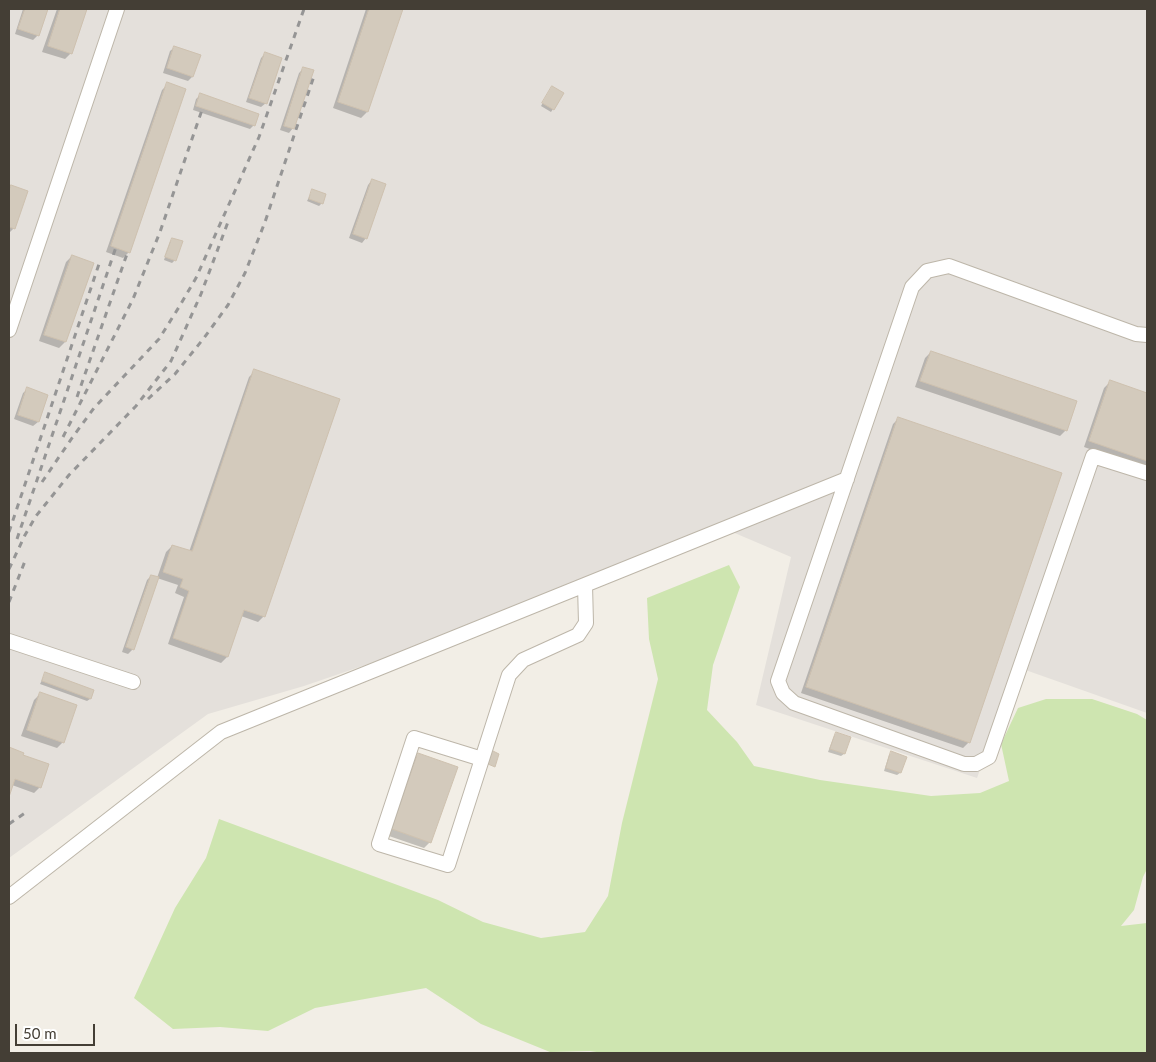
<!DOCTYPE html>
<style>
body{margin:0}
#map{position:relative;width:1156px;height:1062px;overflow:hidden;background:#f2eee6;font-family:Lato,sans-serif}
canvas{display:block}
.frame{position:absolute;inset:0;border:10px solid #443e35;pointer-events:none}
.scale{position:absolute;left:15px;top:1024px;width:80px;height:22px;box-sizing:border-box;border:2px solid #443e35;border-top:0;padding-left:6px;font-size:15px;line-height:18px;white-space:nowrap;color:#443e35;-webkit-text-stroke:4px #fff;paint-order:stroke}
</style>
<div id="map">
<canvas width="1156" height="1062"></canvas>
<div class="frame"></div>
<div class="scale">50 m</div>
</div>
<script>
const c = document.querySelector('canvas').getContext('2d');
c.lineJoin = 'round';
function fill(path, color) {
  c.fillStyle = color;
  c.fill(path, 'evenodd');
}
function strokePath(path, color, width, dash) {
  c.strokeStyle = color;
  c.lineWidth = width;
  c.lineCap = dash ? 'butt' : 'round';
  c.setLineDash(dash || []);
  c.stroke(path);
}
fill(new Path2D(`
 M9,9H1147V713L1017,667L977,778L756,705L791,557L730,531L488,623L304,686L208,714L9,858Z`), '#e4e0db');
fill(new Path2D(`
 M729,565L740,587L713,665L707,710L737,742L754,766L820,780L931,796L980,793L1009,781L1001,744L1018,708L1046,699H1092L1137,714L1147,720V869L1143,877L1134,910L1121,926L1147,923V1053H603L590,1051L550,1052L481,1024L426,988L315,1008L268,1031L220,1027L173,1029L134,998L175,908L206,858L219,819L438,900L483,922L541,938L585,932L608,896L622,823L658,679L649,639L647,598Z`), '#cee5b0');
fill(new Path2D(`
 M23,9H47L38,35L33,40L15,34Z
 M57,9H86L71,53L65,59L42,52Z
 M366,9H401L367,112L361,118L333,108Z
 M175,47L199,55L192,77L188,81L163,73L170,51Z
 M265,54L266,103L261,107L246,102L261,58Z
 M304,68L293,128L289,133L280,130L299,73Z
 M168,84L129,252L123,258L106,252L162,90Z
 M550,91L553,109L551,112L541,106Z
 M201,95L254,125L250,129L193,110L196,99Z
 M372,180L366,238L362,243L349,238L368,185Z
 M11,186L14,228L9,233V189Z
 M313,190L322,203L319,206L307,201Z
 M173,239L175,260L172,263L164,260L170,242Z
 M72,256L65,342L59,348L39,341L66,262Z
 M931,352L1066,430L1060,436L915,387L925,358Z
 M255,371L264,616L258,622L241,616L227,657L221,663L168,644L184,597L175,593L178,585L157,578L166,552L172,546L189,552L249,377Z
 M1110,382L1147,395V469L1084,447L1104,388Z
 M28,389L47,395L38,422L33,426L14,419L23,393Z
 M899,418L969,742L963,748L801,693L893,424Z
 M151,576L133,649L128,654L122,652L147,580Z
 M45,674L93,691L90,699L87,701L40,684Z
 M40,694L63,742L57,748L21,736L34,700Z
 M837,733L850,738L844,754L841,756L828,752L834,736Z
 M9,749L22,753V756L40,787L34,793L12,785L9,793Z
 M892,753L900,773L897,775L884,771L889,755Z
 M418,755L430,842L424,848L386,835L412,761Z`), '#0003');
const building = new Path2D(`
 M25,9H48L39,36L18,29Z
 M60,9H87L72,54L48,46Z
 M369,9H403L368,112L338,102Z
 M174,46L201,55L193,77L167,68Z
 M265,52L282,58L267,104L249,98Z
 M303,67L314,70L294,129L284,126Z
 M167,82L186,89L130,253L111,246Z
 M552,86L564,93L554,110L542,103Z
 M200,93L259,114L255,126L196,106Z
 M372,179L386,184L367,239L353,234Z
 M11,185L28,191L15,229L9,227V191Z
 M312,189L326,194L323,204L309,199Z
 M172,238L183,241L176,261L165,257Z
 M72,255L94,263L66,342L44,335Z
 M931,351L1077,401L1067,431L920,381Z
 M254,369L340,399L265,617L244,610L228,657L173,638L189,591L180,587L183,579L163,572L172,545L192,551Z
 M1110,380L1147,393V461L1089,441Z
 M27,387L48,395L39,422L18,415Z
 M898,417L1062,473L970,743L806,687Z
 M151,575L159,577L134,650L126,647Z
 M45,672L94,690L91,699L42,681Z
 M40,692L77,705L64,743L27,730Z
 M836,732L851,737L845,754L830,749Z
 M9,747L24,753L23,755L49,764L41,788L15,779L9,797Z
 M493,751L499,754L495,767L488,764Z
 M891,751L907,757L901,773L886,768Z
 M418,753L458,767L431,843L392,829Z`);
fill(building, '#d3cabc');
strokePath(building, '#cec1af', 1);
const minor = new Path2D(`
 M9,330L117,9
 M1147,335L1136,334L949,266L927,271L912,287L778,681L783,693L794,703L964,764H976L989,757L1093,456L1147,473
 M9,641L133,682
 M482,759L414,738L379,844L448,865L509,675L523,660L578,635L586,623L585,585
 M9,897L221,732L847,479`);
strokePath(minor, '#bdb6a9', 16);
strokePath(minor, '#fff', 14);
strokePath(new Path2D(`
 M77,397L128,251
 M148,399L175,374L204,338L228,305L245,273L265,222L314,76
 M63,437L133,299L160,232L203,107
 M42,482L72,438L94,408L159,339L179,307L196,278L259,137L304,9
 M9,532L100,261
 M17,539L116,247
 M9,569L25,535L36,516L69,475L136,406L171,361L201,294L228,222
 M9,602L25,561
 M9,824L25,813`), '#959595', 3, [6, 6]);
</script>
